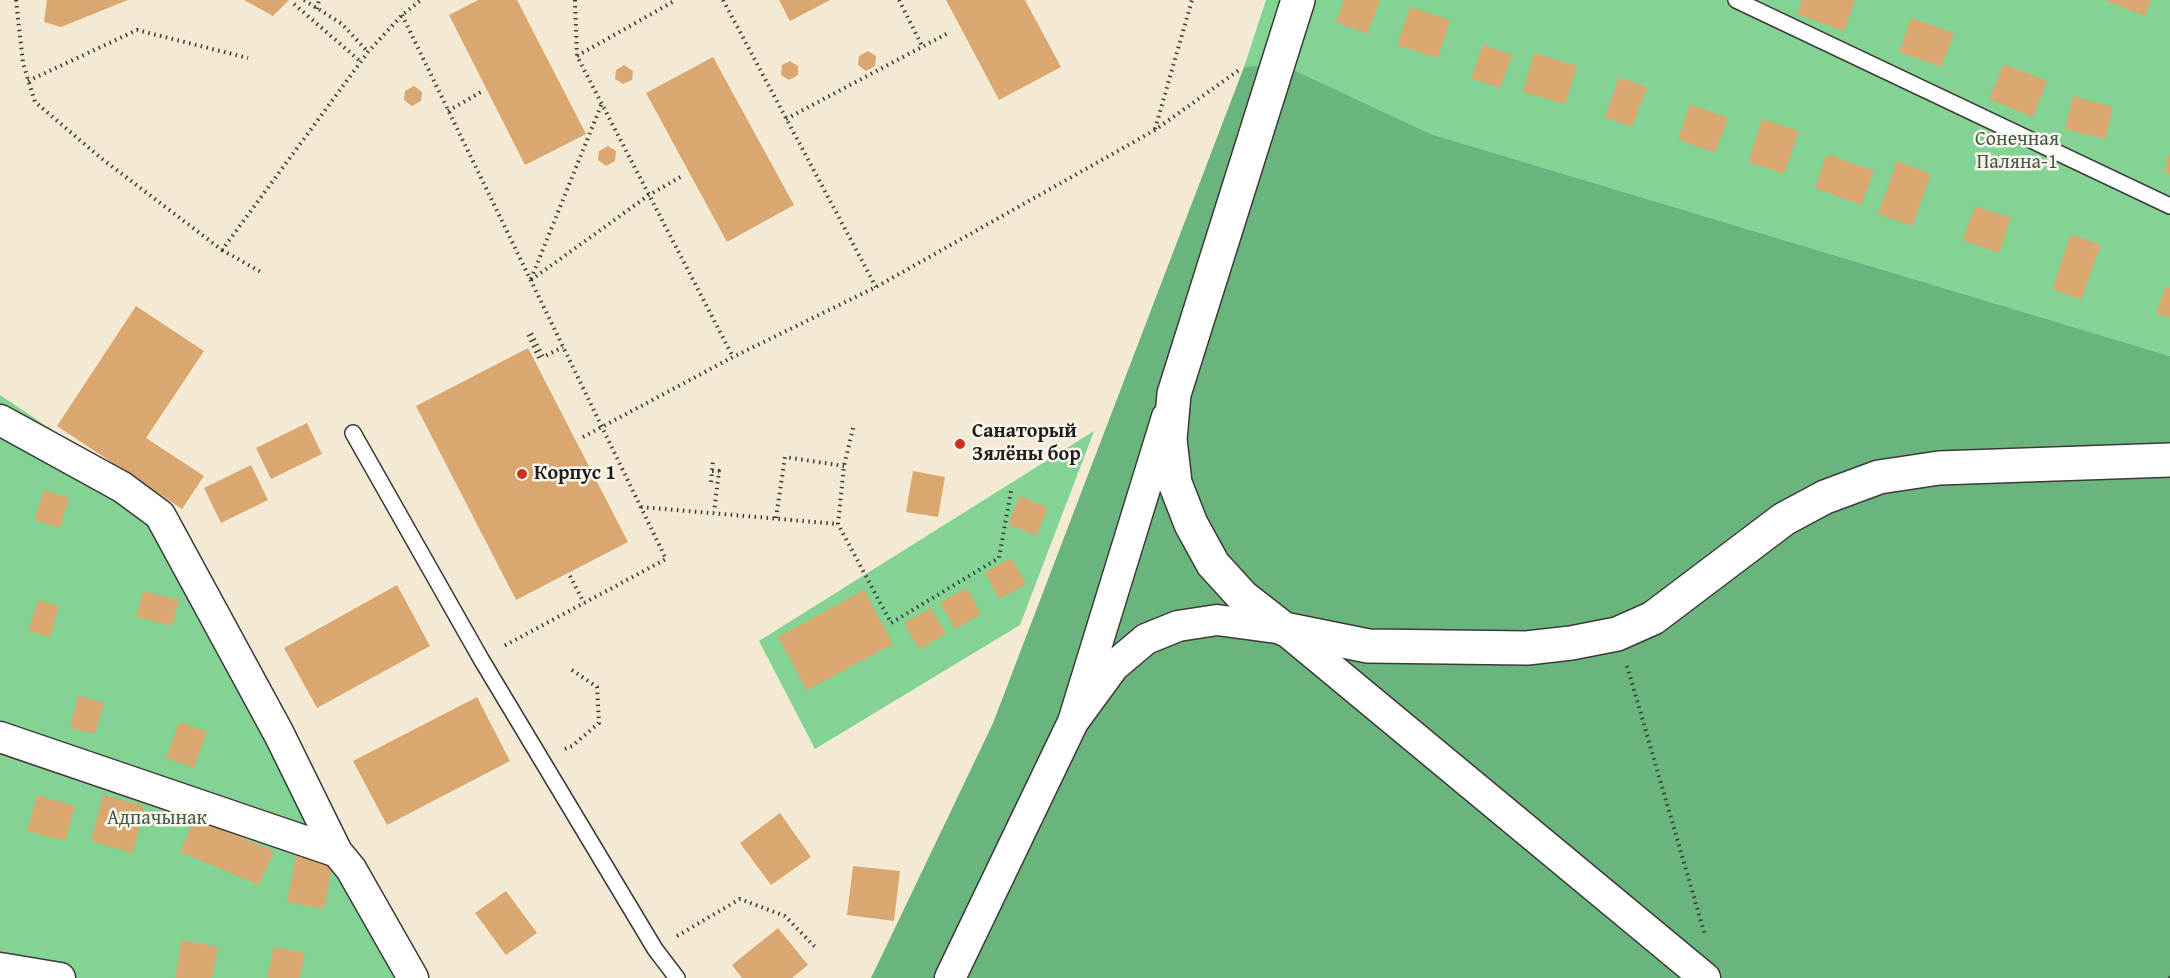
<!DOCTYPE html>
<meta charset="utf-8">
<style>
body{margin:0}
canvas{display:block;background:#f4ead4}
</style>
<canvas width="2170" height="978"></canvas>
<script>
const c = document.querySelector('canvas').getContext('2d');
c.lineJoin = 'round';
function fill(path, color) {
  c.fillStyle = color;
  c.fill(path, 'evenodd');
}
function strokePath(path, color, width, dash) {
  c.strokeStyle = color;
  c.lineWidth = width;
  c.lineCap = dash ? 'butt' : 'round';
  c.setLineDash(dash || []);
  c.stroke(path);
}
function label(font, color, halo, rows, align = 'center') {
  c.font = font + ' "Gentium Book Plus",serif';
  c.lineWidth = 5;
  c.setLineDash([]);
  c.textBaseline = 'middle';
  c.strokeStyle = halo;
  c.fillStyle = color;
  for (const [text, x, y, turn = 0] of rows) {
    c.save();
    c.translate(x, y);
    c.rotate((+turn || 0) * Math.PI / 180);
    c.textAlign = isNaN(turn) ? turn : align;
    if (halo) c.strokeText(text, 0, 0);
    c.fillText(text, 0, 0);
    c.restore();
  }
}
fill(new Path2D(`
 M1266,0H2170V356L1431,134L1279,63L1244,67Z
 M0,395L121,476L173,521L425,978H0Z
 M1094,431L1020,625L815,749L759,641Z`), '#83d394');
fill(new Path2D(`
 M1279,63L1431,134L2170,356V978H871L993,723L1244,67Z`), '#6ab57e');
fill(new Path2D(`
 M47,0H128L61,27L44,22Z
 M244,0H289L273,16Z
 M478,0H517L586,134L525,165L449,15Z
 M779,0H830L790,21Z
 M946,0H1025L1061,67L999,100Z
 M1344,0H1380L1367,34L1336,22Z
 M1802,0H1855L1844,31L1797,14Z
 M2104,0H2151L2145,16Z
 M1410,7L1450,20L1438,58L1397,45Z
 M1911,18L1954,33L1941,67L1899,52Z
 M1483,44L1512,55L1500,88L1471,78Z
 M868,51L876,56L875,66L866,71L858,65L859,56Z
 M1534,53L1577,66L1565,104L1523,92Z
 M713,57L794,205L727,242L646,93Z
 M790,61L798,66V75L789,80L781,75L782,65Z
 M2004,64L2047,81L2033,117L1989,99Z
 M624,65L633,71L632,80L623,84L615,79L616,70Z
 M1619,77L1647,87L1632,127L1605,117Z
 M414,86L422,92L421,101L412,106L404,100L405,91Z
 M2073,96L2113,107L2105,139L2065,129Z
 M1690,104L1728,118L1715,153L1678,139Z
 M1762,119L1799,131L1784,174L1748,162Z
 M608,146L616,151L615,161L606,166L598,160L599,151Z
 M1827,154L1874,171L1861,205L1815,188Z
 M2169,154L2170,155V174L2164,172Z
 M1897,161L1931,174L1912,226L1878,214Z
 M1975,206L2011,218L1999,253L1963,240Z
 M2071,234L2101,245L2081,300L2052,289Z
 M2166,286L2170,287V318L2156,313Z
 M136,306L204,351L146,438L204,476L182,509L57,426Z
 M528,348L628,542L516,600L416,406Z
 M307,423L322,454L271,479L256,448Z
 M251,465L268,500L221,523L204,488Z
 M913,471L945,477L938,517L906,512Z
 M44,490L69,498L60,528L34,520Z
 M1020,496L1048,508L1036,536L1008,524Z
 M1011,558L1026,584L999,599L985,572Z
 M397,585L430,646L317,708L284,648Z
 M967,588L981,614L955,629L940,602Z
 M864,590L893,644L807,690L778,637Z
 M143,591L179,600L172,626L136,617Z
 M38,600L59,606L50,637L28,631Z
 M931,608L946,634L919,649L904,623Z
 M78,696L104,703L95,734L70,728Z
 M477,697L510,761L387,825L353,761Z
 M179,722L207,732L194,768L166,758Z
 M37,795L75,806L65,841L27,831Z
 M103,795L145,806L133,853L91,841Z
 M780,813L811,857L771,885L740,843Z
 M195,818L274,851L259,885L180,852Z
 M296,854L333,861L324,909L287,902Z
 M853,866L900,871L894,921L847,915Z
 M506,891L537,933L506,955L475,913Z
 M778,928L808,965L792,978H742L732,965Z
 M182,940L218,947L212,978H175Z
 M274,947L305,953L300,978H267Z`), '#daa770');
const service = new Path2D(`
 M1736,0L2170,206
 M353,433L481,659L655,949L677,978`);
const minor = new Path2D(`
 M0,420L122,487L160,515L279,734L337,852L351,869L413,978
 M1073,722L1114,666L1146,639L1178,626L1217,620L1284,629L1705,978
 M0,737L337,852
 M0,968L60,978
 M950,978L1073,722L1167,417`);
const tertiary = new Path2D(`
 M1298,0L1174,394L1170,439L1175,483L1191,524L1213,564L1243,597L1284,629L1368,646L1527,648L1571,643L1617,634L1653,618L1784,519L1825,497L1879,477L1939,468L2170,460`);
strokePath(service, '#3c3b38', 18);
strokePath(minor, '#3c3b38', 33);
strokePath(tertiary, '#3c3b38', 36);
strokePath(new Path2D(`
 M16,0L23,63L35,102L101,158L222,250L368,52L402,15L421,0
 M304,0L342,24L368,52
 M575,0L577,56L733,357
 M723,0L876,287
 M899,0L922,46
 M294,4L361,62
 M317,9L319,0
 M402,15L666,559L502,647
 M577,56L676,0
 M28,81L137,30L248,58
 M448,111L481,92
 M786,119L950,32
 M1155,129L1192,0
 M222,250L261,272
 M531,279L602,103
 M531,280L649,195L682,176
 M539,358L528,334L531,333L543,357L563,347
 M853,428L844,466L838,524L891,623L999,558L1011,491
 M583,437L733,357L876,287L1155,130L1239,70
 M712,471H719L714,512
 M711,482L713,460
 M641,507L838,524
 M776,518L785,457L844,466
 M570,576L584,603
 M1627,666L1705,935
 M565,749L572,746L599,723L597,687L569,668
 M677,936L740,899L785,916L815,947
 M2169,978L2170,977`), '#3c3b38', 4, [1.5, 4.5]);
strokePath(service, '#fff', 15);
strokePath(minor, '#fff', 30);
strokePath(tertiary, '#fff', 33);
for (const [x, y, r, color] of [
 [960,444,6,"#c8321e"],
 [522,474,6,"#c8321e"]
]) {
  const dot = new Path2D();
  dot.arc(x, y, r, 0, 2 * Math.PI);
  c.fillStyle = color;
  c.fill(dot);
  strokePath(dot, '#fbf7ec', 2);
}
label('20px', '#405c46', '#fbf7ec', [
 ["Сонечная",2017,140],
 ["Паляна-1",2017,163],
 ["Адпачынак",157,819]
]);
label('bold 20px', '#1c1c1c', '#fbf7ec', [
 ["Санаторый",972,432],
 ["Зялёны бор",972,455],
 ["Корпус 1",534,474]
], 'left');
</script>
